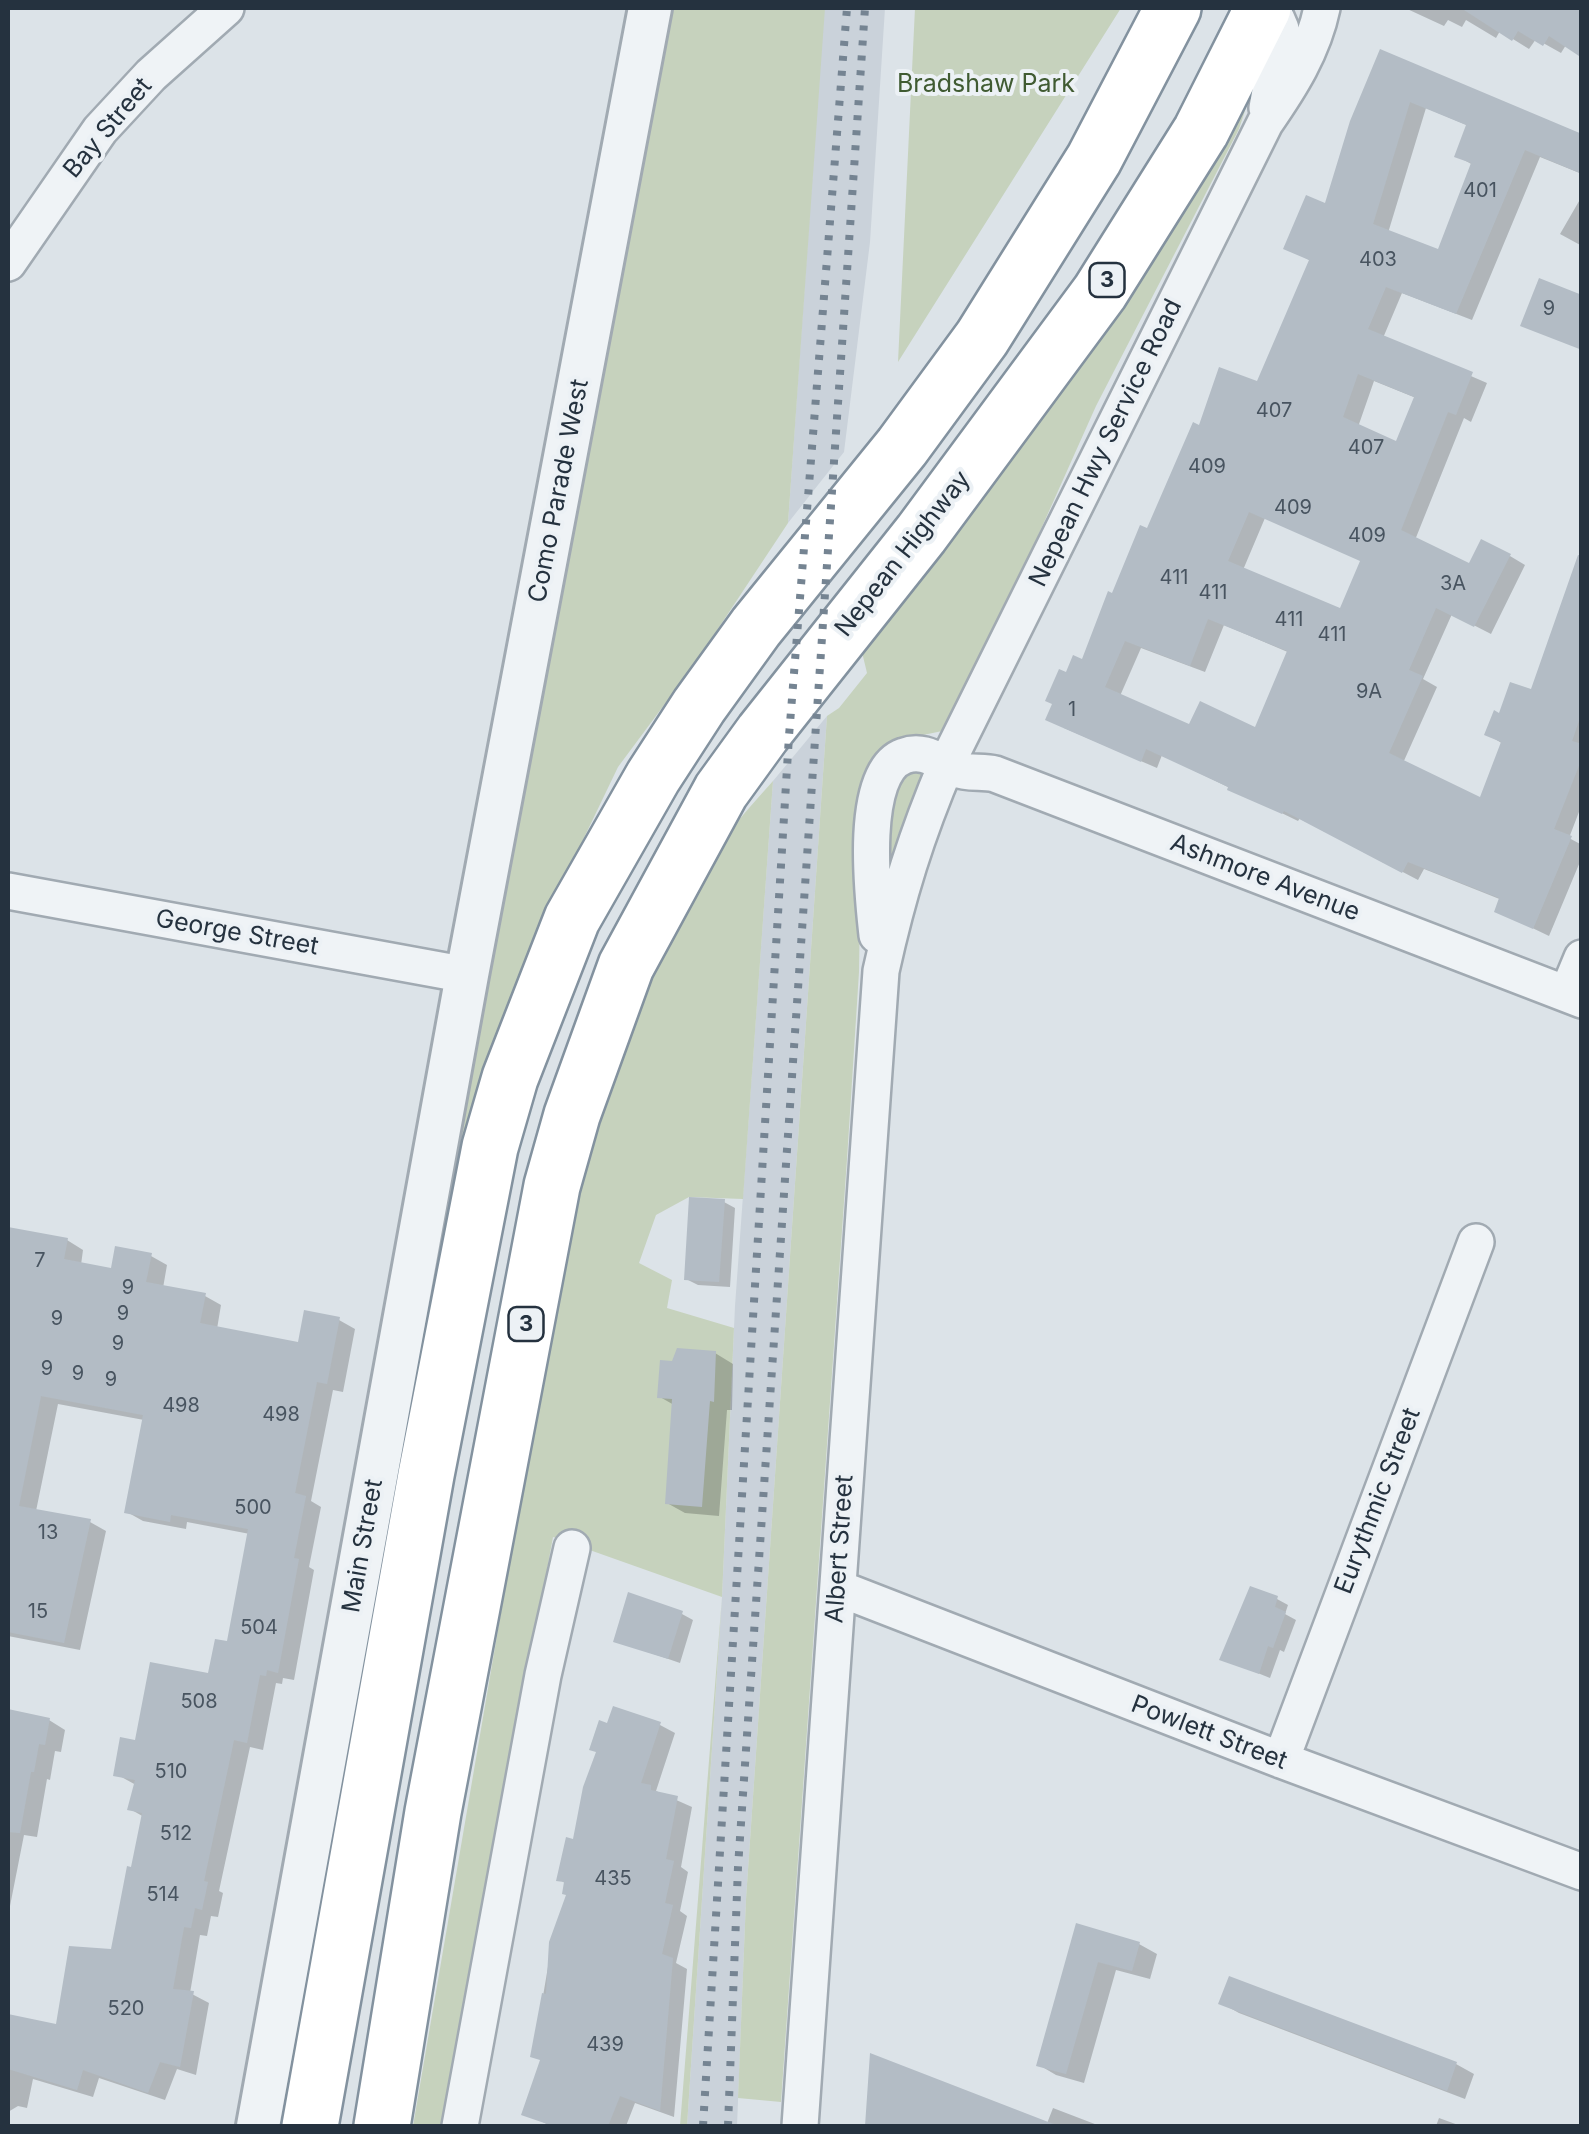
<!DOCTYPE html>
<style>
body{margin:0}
#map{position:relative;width:1589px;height:2134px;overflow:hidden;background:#dce3e8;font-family:Inter,sans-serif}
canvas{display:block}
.frame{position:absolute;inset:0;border:10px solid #25323f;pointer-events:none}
</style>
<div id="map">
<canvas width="1589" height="2134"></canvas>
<div class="frame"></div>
</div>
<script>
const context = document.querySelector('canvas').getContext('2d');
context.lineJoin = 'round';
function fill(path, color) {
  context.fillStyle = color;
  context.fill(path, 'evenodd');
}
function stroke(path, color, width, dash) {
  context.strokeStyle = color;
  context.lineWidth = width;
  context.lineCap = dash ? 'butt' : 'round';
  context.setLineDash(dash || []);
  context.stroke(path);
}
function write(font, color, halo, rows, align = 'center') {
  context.font = font + ' Inter,sans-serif';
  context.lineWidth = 8;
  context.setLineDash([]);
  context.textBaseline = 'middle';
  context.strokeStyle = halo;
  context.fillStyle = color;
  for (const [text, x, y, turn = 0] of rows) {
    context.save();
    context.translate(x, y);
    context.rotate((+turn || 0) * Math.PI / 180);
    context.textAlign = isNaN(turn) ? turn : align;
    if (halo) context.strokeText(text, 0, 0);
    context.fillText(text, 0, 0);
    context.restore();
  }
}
const built = new Path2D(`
 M824 8H885L870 242 844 452 788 523Z
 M827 716 746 1899 737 2126H687L722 1597 735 1306 773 781Z`);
const green = new Path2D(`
 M670 8H825L788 523 696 662 618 767 533 944 496 1035 480 1083 471 1143 459 1140 536 690Z
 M915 8H1121L898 362Z
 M1257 74 1239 129 1096 406 965 699 947 730 904 739 860 907 859 972 847 1159 781 2102 738 2098 746 1899 827 716 839 708 867 673 861 648Z
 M925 766V780L898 835 889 873 883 826 900 776Z
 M773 781 743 1199 689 1197 656 1215 639 1263 672 1280 667 1308 734 1328 722 1597 687 2126H680L722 1597 553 1537 445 2126H413L560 1268C596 1124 640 955 728 834 742 815 758 798 773 781Z`);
const shadow = new Path2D(`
 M1405 8H1582V55L1566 45 1561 53 1536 39 1529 49 1500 31 1496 38 1466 20 1462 27 1448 20 1444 26Z
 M1382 52 1582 137V174L1540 157 1472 320 1402 293 1383 338 1487 383 1471 422 1464 418 1415 540 1470 567 1510 556 1525 565 1491 634 1452 614 1423 679 1437 687 1403 763 1482 801 1503 744 1487 734 1501 716 1533 692 1582 605V804L1569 838 1582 845V857L1549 936 1497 911 1502 900 1424 869 1418 880 1300 818 1298 821 1162 755 1157 768 1064 728 1067 675 1084 662 1113 596 1201 428 1258 384 1311 261 1286 248 1326 206ZM1426 108 1469 126 1457 156 1473 165 1439 252 1388 233ZM1374 381 1416 398 1398 444 1358 427ZM1265 518 1363 561 1342 611 1243 570ZM1224 625 1290 653 1256 730 1191 727 1120 696 1141 648 1205 672Z
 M1582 196V246L1560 234Z
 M724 1202 735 1208 730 1287 698 1285 686 1279Z
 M8 1230 67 1240 83 1250 81 1265 113 1271 151 1256 167 1265 163 1288 205 1296 221 1305 217 1329 300 1345 339 1320 355 1329 343 1392 333 1390 311 1501 321 1507 309 1567 314 1570 294 1680 283 1678 282 1684 276 1683 263 1750 250 1747 219 1891 223 1893 218 1917 211 1916 207 1936 200 1935 190 1993 209 2003 196 2075 177 2069 165 2100 99 2078 93 2097 33 2079 27 2108 18 2106 8 2112V2017L58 2026 113 1952 144 1817 130 1809 136 1785 116 1774 137 1743 210 1676 229 1644 250 1534 187 1522 186 1529 143 1521 127 1512 144 1420 58 1404 36 1511 90 1522 106 1531 80 1650 8 1636Z
 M715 1353 733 1364 732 1410H727L719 1516 685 1513 667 1503 674 1405 660 1397Z
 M1277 1599 1288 1605 1285 1614 1296 1620 1284 1652 1280 1650 1270 1678 1223 1659Z
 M682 1614 693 1620 680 1663 616 1641Z
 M614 1709 660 1725 675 1733 656 1791 692 1807 681 1867 688 1872 680 1911 687 1916 676 1963 687 1969 674 2117 635 2103 626 2126H551L524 2113 543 2061 533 2055 552 1943 569 1895 566 1884 559 1879 575 1842Z
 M8 1712 49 1720 65 1730 61 1752 55 1751 50 1780 47 1779 37 1837 24 1835 10 1906H8Z
 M1078 1926 1139 1944 1157 1954 1150 1979 1116 1970 1084 2083 1056 2075 1039 2065Z
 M1221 2003 1456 2064 1474 2074 1465 2099 1239 2013Z
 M872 2056 1032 2122 1031 2126H867Z
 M1053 2108 1100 2126H1046Z
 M1439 2118 1461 2126H1436Z`);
const building = new Path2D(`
 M1461 8H1582V58L1549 36 1543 46 1518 31 1512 41Z
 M1380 49 1582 134V174L1525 150 1456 314 1386 287 1368 329 1473 372 1456 415 1448 412 1401 530 1469 563 1481 539 1511 554 1474 627 1436 608 1409 670 1423 676 1389 753 1480 797 1501 742 1484 735 1494 710 1499 713 1510 682 1531 689 1578 555 1582 556V712L1572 741 1582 744V758L1554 829 1572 836 1533 929 1494 912 1499 898 1408 862 1402 873 1284 811 1282 814 1227 790 1228 787 1146 749 1141 762 1045 720 1052 704 1045 701 1059 669 1066 672 1073 655 1082 659 1108 591 1112 593 1140 525 1147 528 1193 422 1199 425 1219 367 1257 381 1309 260 1283 249 1306 195 1325 203 1350 121ZM1410 102 1466 125 1454 157 1471 163 1438 249 1373 224ZM1358 374 1414 397 1396 441 1343 417ZM1249 512 1360 561 1340 608 1228 561ZM1208 619 1287 651 1255 727 1200 701 1189 724 1105 687 1125 641 1190 666Z
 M1539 278 1582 295V350L1520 326Z
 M689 1197 725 1199 719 1282 684 1280Z
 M8 1227 68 1238 64 1259 111 1268 115 1246 152 1253 146 1282 206 1293 200 1323 298 1342 304 1310 340 1317 327 1384 317 1382 295 1493 306 1496 294 1558 299 1559 278 1673 267 1670 266 1676 260 1675 247 1743 234 1740 204 1881 208 1882 202 1910 195 1908 191 1928 184 1927 173 1989 194 1991 180 2067 160 2062 148 2093 83 2070 77 2090 8 2069V2014L56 2024 69 1946 111 1949 127 1866 131 1867 142 1813 127 1810 135 1780 113 1776 120 1737 135 1740 150 1662 208 1673 215 1639 227 1641 248 1529 171 1515 170 1522 124 1513 143 1415 41 1396 19 1506 91 1519 64 1643 8 1632Z
 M677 1348 716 1351 714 1402 710 1401 702 1507 665 1504 672 1399 657 1398 660 1360 672 1361Z
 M1250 1586 1278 1596 1275 1607 1286 1612 1273 1648 1268 1646 1259 1674 1219 1660Z
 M628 1592 683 1611 668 1659 613 1642Z
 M613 1706 661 1722 641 1783 651 1785V1790L678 1796 666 1859 674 1861 665 1903 673 1905 662 1954 673 1958 660 2111 620 2096 608 2126H553L521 2115 540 2060 530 2057 542 1993 546 1994 549 1942 566 1895 562 1894 564 1882 556 1881 566 1837 573 1839 583 1787 596 1752 589 1750 599 1720 607 1723Z
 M8 1709 50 1718 45 1745 39 1744 34 1772H31L20 1833 8 1832Z
 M1076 1923 1140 1942 1132 1971 1098 1962 1066 2074 1036 2066Z
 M1229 1976 1457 2062 1447 2091 1218 2004Z
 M870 2053 1056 2125V2126H865Z`);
const minor = new Path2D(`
 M1267 108 1281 29 1272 8
 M8 263 100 130 151 75 226 8
 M8 891 467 975
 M877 935C873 898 858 772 904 756 925 748 939 763 956 769 968 774 982 771 995 774L1582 1000
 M1567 994 1582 958
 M838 1588 1281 1760 1582 1872
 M1281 1760 1476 1242
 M460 2126 543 1675 572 1548
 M800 2126 881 971C898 894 916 836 947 763L1265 123C1290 87 1313 51 1322 8`);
const tertiary = new Path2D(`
 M258 2126 467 975 650 8`);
const trunk = new Path2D(`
 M310 2126 426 1475 490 1147 510 1078 572 919 653 777 699 706 756 627 902 447 982 338 1094 159 1173 8
 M382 2126 433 1812 552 1186 572 1115 626 966 721 791 763 733 921 534 1100 292 1201 131 1263 8`);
const rail = new Path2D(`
 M703 2126 789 736 847 8
 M728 2126 738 1867 865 8`);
const numberNames = [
 ["401",1480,191],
 ["403",1378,260],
 ["9",1549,309],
 ["407",1274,411],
 ["407",1366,448],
 ["409",1207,467],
 ["409",1293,508],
 ["409",1367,536],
 ["411",1174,578],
 ["3A",1453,584],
 ["411",1213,593],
 ["411",1289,620],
 ["411",1332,635],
 ["9A",1369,692],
 ["1",1072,710],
 ["7",40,1261],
 ["9",128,1288],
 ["9",123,1314],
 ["9",57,1319],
 ["9",118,1344],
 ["9",47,1369],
 ["9",78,1374],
 ["9",111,1380],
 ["498",181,1406],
 ["498",281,1415],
 ["500",253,1508],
 ["13",48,1533],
 ["15",38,1612],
 ["504",259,1628],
 ["508",199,1702],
 ["510",171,1772],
 ["512",176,1834],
 ["435",613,1879],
 ["514",163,1895],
 ["520",126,2009],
 ["439",605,2045]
];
const shields = [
 [1107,280,35],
 [526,1324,35]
];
const shieldNames = [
 ["3",1107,280],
 ["3",526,1324]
];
const parkNames = [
 ["Bradshaw Park",986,84]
];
const streetNames = [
 ["Bay Street",108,128,-50],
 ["Nepean Hwy Service Road",1106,443,-64],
 ["Como Parade West",559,491,-79],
 ["Nepean Highway",903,554,-52],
 ["Ashmore Avenue",1265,878,21],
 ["George Street",237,933,10],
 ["Eurythmic Street",1378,1501,-69],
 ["Main Street",363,1546,-80],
 ["Albert Street",840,1549,-86],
 ["Powlett Street",1209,1733,21]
];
fill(built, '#cad2da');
fill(green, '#c6d2bd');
fill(shadow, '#0003');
fill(building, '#b3bcc5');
stroke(minor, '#a1aab2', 40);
stroke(tertiary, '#a1aab2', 48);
stroke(trunk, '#83929f', 60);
stroke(minor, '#eff3f6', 35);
stroke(tertiary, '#eff3f6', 42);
stroke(trunk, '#fff', 55);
stroke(rail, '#758492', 8, [5, 10]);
write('20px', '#485460', null, numberNames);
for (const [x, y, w] of shields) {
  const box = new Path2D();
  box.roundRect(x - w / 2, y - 17, w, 34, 8);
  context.fillStyle = '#ecf1f5';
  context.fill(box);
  stroke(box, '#25323f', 2.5);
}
write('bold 22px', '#25323f', null, shieldNames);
write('25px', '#405b32', '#ecf1f5', parkNames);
write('25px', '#25323f', '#ecf1f5', streetNames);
</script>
